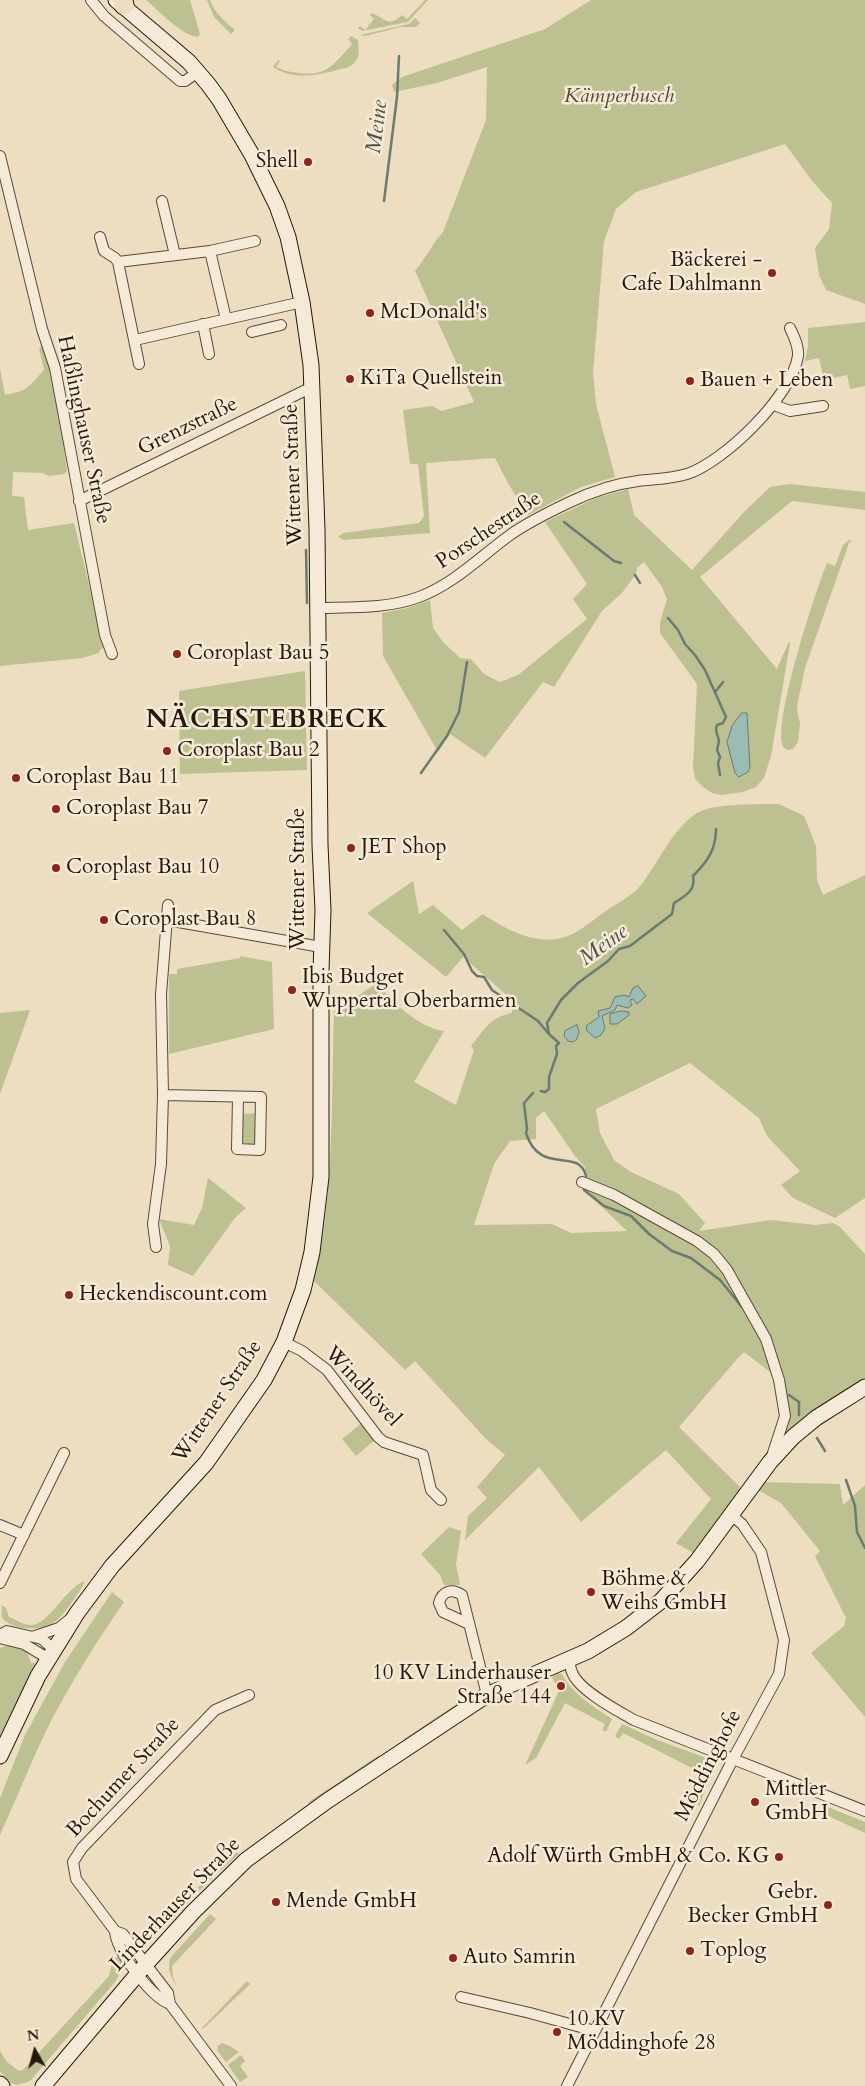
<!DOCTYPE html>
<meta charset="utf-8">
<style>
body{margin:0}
#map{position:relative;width:865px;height:2086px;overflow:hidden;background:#eedec1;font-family:Cardo,serif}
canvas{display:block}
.north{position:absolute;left:10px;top:2026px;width:50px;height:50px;-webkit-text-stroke:4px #f4ead7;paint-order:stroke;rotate:353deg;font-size:14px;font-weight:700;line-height:20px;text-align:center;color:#271909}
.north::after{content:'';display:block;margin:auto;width:18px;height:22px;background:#271909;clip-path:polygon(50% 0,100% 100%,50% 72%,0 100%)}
</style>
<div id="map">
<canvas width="865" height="2086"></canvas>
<div class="north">N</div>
</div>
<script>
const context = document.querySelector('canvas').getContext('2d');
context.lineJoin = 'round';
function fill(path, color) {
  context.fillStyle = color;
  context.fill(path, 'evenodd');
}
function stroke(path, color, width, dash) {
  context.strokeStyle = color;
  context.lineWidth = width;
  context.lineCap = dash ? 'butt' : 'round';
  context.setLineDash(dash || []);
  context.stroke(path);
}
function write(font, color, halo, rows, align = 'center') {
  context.font = font + ' Cardo,serif';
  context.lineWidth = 5;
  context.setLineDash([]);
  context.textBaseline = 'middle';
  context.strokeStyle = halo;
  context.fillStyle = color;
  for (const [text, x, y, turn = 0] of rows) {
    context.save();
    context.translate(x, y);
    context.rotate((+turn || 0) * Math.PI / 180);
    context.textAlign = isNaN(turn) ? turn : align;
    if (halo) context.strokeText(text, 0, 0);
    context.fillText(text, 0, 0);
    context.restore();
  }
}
const green = new Path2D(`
 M146 0H190L200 34 198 37C182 36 159 11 146 0Z
 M207 0H210C215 13 224 21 235 30L231 34 214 17Z
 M425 0H428L408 22 362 31 358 28 360 26 365 30 374 19 370 15 371 13C385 17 387 29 402 15L407 19Z
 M591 0H865V304L826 290 819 275 815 248 829 229 832 203 813 182 785 144 636 192 616 209 604 241 593 373 596 404 615 477 581 487 528 515 509 485 495 458 426 463 430 533 344 540 338 537 343 533 419 523 424 516 418 464H410L403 410 432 406 442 411 474 402 415 271C426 258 432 244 443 232L486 120 487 67 437 83 394 92 392 85 402 77 545 29Z
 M415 18 420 23 416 27H401L365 36 360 35 409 24Z
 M351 36 358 40C358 48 361 55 355 62 350 68 344 68 337 70 316 76 293 80 273 67L278 60 280 61 276 67C284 71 291 72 299 73 327 77 335 63 352 44L348 39Z
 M865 322V386L850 389 847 375 824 380 819 358 805 361 808 346V328Z
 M42 346 46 348 54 376 67 471 64 474 49 476 43 473 13 472 12 496 24 497 28 530 74 523 104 646 98 653 83 658 0 666V368L5 395C30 390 28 387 44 370L39 348Z
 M789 484 865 492V510L792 501 700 577 777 669 789 641 790 644 771 756 764 778 756 787 743 792 722 795 712 793 703 787 695 779 693 767 697 684 660 633V622L667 599 662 587 644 562 637 568 636 574 622 593 602 611 554 687 543 682 485 758 450 734 438 752 383 656 382 613 407 608 430 600 433 628 443 642 460 658 471 659 484 674 500 682 518 675 587 619 573 599 587 584 545 522 596 498 628 489 634 515 692 570 743 513 770 487Z
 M849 540 852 541 849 543 805 668 797 706 798 715 800 723 798 742 793 749 788 750 784 748C770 729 816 589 827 563L835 566 843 545Z
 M305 671 307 770 180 774 179 691Z
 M761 804H779L804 816 816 846 817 880 823 895 865 875V1198L835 1218 793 1198 781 1185 800 1171 767 1136 759 1118 690 1063 596 1109 600 1133 614 1160 631 1172 679 1194 705 1223 699 1231 771 1220 815 1225 833 1223 839 1226 865 1254V1378L838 1396 777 1448 785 1430 774 1375 744 1352 737 1359 679 1427 741 1488 693 1553 676 1543 711 1499 666 1450 581 1522 539 1467 465 1540 468 1516 487 1498 477 1487 505 1455 485 1438 415 1361 405 1370 314 1281C335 1192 331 1102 334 1012L377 983C392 1002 419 1028 444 1031L414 1082 456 1105 474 1050 471 1046C484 1030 490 1017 512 1013L511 999 463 957 446 977 367 913 413 881 419 914 433 905 462 930 483 914C506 930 537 946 565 937 580 932 594 919 607 910 618 903 633 895 641 885 658 863 671 832 694 815 707 804 744 805 761 804ZM544 1111 575 1156 585 1167V1191L627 1231 571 1233 552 1224 474 1225 494 1164 510 1141 536 1139V1118Z
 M240 956 272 962 274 1029 169 1054V974H177V969L240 958Z
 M30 1010 0 1094V1013Z
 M259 1113 256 1146H242L240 1114Z
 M208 1178 246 1208 235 1218 193 1276 168 1265 170 1246 159 1219 194 1225 202 1208Z
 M363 1422 376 1439 356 1456 342 1439Z
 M759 1482 840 1484 843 1505 865 1485V1717L811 1653 844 1626 846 1618 815 1556 820 1551 781 1503 754 1488Z
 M449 1527 461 1531 456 1565 460 1583 459 1585H444L440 1575 421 1554Z
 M85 1581C80 1592 63 1617 52 1624 42 1631 8 1630 2 1617 1 1613 2 1609 2 1605L6 1608 9 1617C16 1620 24 1625 31 1625 48 1626 67 1586 85 1581Z
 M112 1592 124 1602C97 1641 72 1681 50 1723 32 1759 17 1798 0 1835V1798L25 1735 65 1662Z
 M6 1646 15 1647 27 1651 31 1663H35V1670L0 1743V1648Z
 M557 1673 562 1674C573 1695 593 1706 612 1719L606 1732 602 1730 605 1724 565 1703 536 1758 525 1765 559 1691 552 1677Z
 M470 1695 464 1702 408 1741 404 1739Z
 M622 1724 657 1740 704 1757 712 1772 699 1806 688 1801 702 1773 623 1733 619 1739 615 1736Z
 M379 1755 381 1759 313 1802 307 1803Z
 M825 1806 865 1822V1833L822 1813Z
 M237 1852 239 1854 212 1878 152 1940 145 1943 135 1936 147 1934Z
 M210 1914 216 1919 172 1966 173 1977 177 1987C171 1977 166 1968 171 1957Z
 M120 1956 123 1968 115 1982 30 2081 17 2085 11 2083 0 2071V2051L7 2062 19 2071 23 2070 109 1976 113 1959Z
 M247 1981 250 1984 203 2029 202 2028Z
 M222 2043 230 2046 239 2052 226 2062 217 2050 218 2048 217 2046Z
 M241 2055 245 2061 240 2066 248 2077 240 2082 228 2065Z`);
const water = new Path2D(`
 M742 713H747L750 768 748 772 739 777 735 773 727 742 732 726Z
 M638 986 646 996 637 1004 633 999 630 1000 632 1005 628 1008 617 1005 615 1010 602 1016 605 1028 601 1035 595 1038 587 1031 586 1026 599 1017 598 1011 610 1008 615 997 624 995 629 997 633 988Z
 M622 1011 629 1012V1015L617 1024H610V1014Z
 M577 1025 579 1032 577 1039 573 1042 568 1041 564 1036 565 1031Z`);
const stream = new Path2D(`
 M384 201 397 97 399 56
 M564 522 614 561 621 563
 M306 550 307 603
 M635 575 640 583
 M668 618 678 630 685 644 695 655 705 670 726 717 723 723 717 725 716 730 719 741 717 750 720 757 718 763 720 775
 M716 691 723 682
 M421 773 447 736 459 712 467 662
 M444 930 464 954 472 971 477 976 484 977 492 990 538 1021 548 1033
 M541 1091 545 1092 549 1089V1077L557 1054 556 1046 559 1043 549 1034 547 1023 561 1000 578 983 608 961 619 949 630 946 672 914 674 903C685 896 696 891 693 876 707 862 716 850 716 829
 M533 1093 524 1103 527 1129 526 1133C540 1177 579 1146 586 1176
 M585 1187 584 1190 604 1206 631 1216 649 1234 672 1251 691 1258 720 1280 742 1307
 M789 1395 799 1402V1415
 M817 1438 825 1451
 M846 1480 855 1506 857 1532 865 1548`);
const minor = new Path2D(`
 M91 0 104 16 180 81H185L198 72
 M0 156 42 329 55 368 105 635 112 654
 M162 201 175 255
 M100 237 104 251 115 258 118 262 139 364
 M210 251 226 319
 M118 262 210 251 255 241
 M203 324 209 354
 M252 332 281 325
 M135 340 302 302
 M774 405 790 411 823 406
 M79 501 312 387
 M318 608C352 607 387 609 419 597 454 584 481 556 510 535 528 522 549 512 570 502 591 492 614 484 638 481 654 479 671 479 687 474 724 462 792 396 798 356 799 346 794 337 790 328
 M167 920 321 947
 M163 1095 261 1097 260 1150 237 1149 238 1097
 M582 1182 614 1195 697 1241 714 1254 727 1270 766 1339 779 1380 785 1416 772 1456
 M156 1247 153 1224 161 1164 163 1095 161 994 168 905
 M284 1342 302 1351 327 1370 378 1437 384 1442 423 1455 431 1490 441 1500
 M0 1525 24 1535
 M0 1583 64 1453
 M469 1624 443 1612 439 1603C442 1591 452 1588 462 1595L487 1695
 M0 1635 7 1631 42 1639 52 1648V1654
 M35 1636 59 1628 69 1620
 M0 1638 24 1644 49 1659
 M569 1660C570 1664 570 1668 572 1672 578 1690 618 1711 634 1720L865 1811
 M115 1931C116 1951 151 1997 170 2004
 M461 1997 530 2013 595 2031
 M231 2086 170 2004 168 1993 151 1971 123 1934 115 1931 76 1879 73 1862 82 1848 215 1710 249 1695
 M567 2086 733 1759 779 1674 784 1640 761 1552 742 1524 731 1515`);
const secondary = new Path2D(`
 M0 1756 38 1676 77 1613 112 1566 206 1463 264 1380 284 1342 303 1290 312 1252 321 1177V971L323 910 320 845 317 529 311 365 302 302 288 237 277 206 252 155 219 99 208 84 189 62 116 0
 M0 2084 2 2086
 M43 2086 146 1964 193 1912 246 1860 327 1801 487 1695 588 1651 626 1628 661 1601 697 1561 770 1462 793 1437 816 1418 865 1387`);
const motorway = new Path2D(`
 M123 0 124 5`);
const markers = [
 [308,162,5,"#8f2418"],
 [772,273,5,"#8f2418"],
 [370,313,5,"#8f2418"],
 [350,379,5,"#8f2418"],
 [690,381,5,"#8f2418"],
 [177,654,5,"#8f2418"],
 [167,751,5,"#8f2418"],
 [16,778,5,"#8f2418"],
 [56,809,5,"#8f2418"],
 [351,848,5,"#8f2418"],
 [56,868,5,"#8f2418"],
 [104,920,5,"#8f2418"],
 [292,990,5,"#8f2418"],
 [69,1295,5,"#8f2418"],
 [591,1592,5,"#8f2418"],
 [561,1686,5,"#8f2418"],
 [755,1802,5,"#8f2418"],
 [779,1857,5,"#8f2418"],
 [276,1902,5,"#8f2418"],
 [828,1905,5,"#8f2418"],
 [690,1951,5,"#8f2418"],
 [453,1958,5,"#8f2418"],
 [557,2032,5,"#8f2418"]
];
const parkNames = [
 ["Kämperbusch",619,97]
];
const poiNames = [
 ["Shell",298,162,"right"],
 ["Bäckerei -",762,261,"right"],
 ["Cafe Dahlmann",762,285,"right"],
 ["McDonald's",380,313],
 ["KiTa Quellstein",360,379],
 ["Bauen + Leben",700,381],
 ["Coroplast Bau 5",187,654],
 ["Coroplast Bau 2",177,751],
 ["Coroplast Bau 11",26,778],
 ["Coroplast Bau 7",66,809],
 ["JET Shop",361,848],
 ["Coroplast Bau 10",66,868],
 ["Coroplast Bau 8",114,920],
 ["Ibis Budget",302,978],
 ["Wuppertal Oberbarmen",302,1002],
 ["Heckendiscount.com",79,1295],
 ["Böhme &",601,1580],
 ["Weihs GmbH",601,1604],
 ["10 KV Linderhauser",551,1674,"right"],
 ["Straße 144",551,1698,"right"],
 ["Mittler",765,1790],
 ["GmbH",765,1814],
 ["Adolf Würth GmbH & Co. KG",769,1857,"right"],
 ["Gebr.",818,1893,"right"],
 ["Becker GmbH",818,1917,"right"],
 ["Mende GmbH",286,1902],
 ["Toplog",700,1951],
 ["Auto Samrin",463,1958],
 ["10 KV",567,2020],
 ["Möddinghofe 28",567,2044]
];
const streetNames = [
 ["Grenzstraße",188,427,-26],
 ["Haßlinghauser Straße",83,430,78],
 ["Wittener Straße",294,475,-92],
 ["Porschestraße",489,531,-34],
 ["Wittener Straße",299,879,-90],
 ["Windhövel",362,1387,47],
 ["Wittener Straße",218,1402,-56],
 ["Möddinghofe",709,1766,-63],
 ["Bochumer Straße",124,1778,-47],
 ["Linderhauser Straße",176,1905,-46]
];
const waterNames = [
 ["Meine",378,127,-83],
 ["Meine",604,946,-36]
];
const districtNames = [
 ["NÄCHSTEBRECK",267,721]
];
fill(green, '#bdc090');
fill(water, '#99bcb4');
stroke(water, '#6b7b70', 1);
stroke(stream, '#6b7b70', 2.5);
stroke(minor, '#594a37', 12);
stroke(secondary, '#271909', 17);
stroke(motorway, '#271909', 21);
stroke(minor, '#f4ead7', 10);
stroke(secondary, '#f4ead7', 15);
stroke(motorway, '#eedec1', 19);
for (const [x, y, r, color] of markers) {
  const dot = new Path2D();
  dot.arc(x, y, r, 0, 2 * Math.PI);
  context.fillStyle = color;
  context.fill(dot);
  stroke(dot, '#f4ead7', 2);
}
write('italic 21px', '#544b32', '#f4ead7', parkNames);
write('21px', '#271909', '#f4ead7', poiNames, 'left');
write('21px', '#271909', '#f4ead7', streetNames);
write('italic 22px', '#4f5245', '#f4ead7', waterNames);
context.letterSpacing = '1px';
write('bold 26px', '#271909', '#f4ead7', districtNames);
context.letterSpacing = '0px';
</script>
